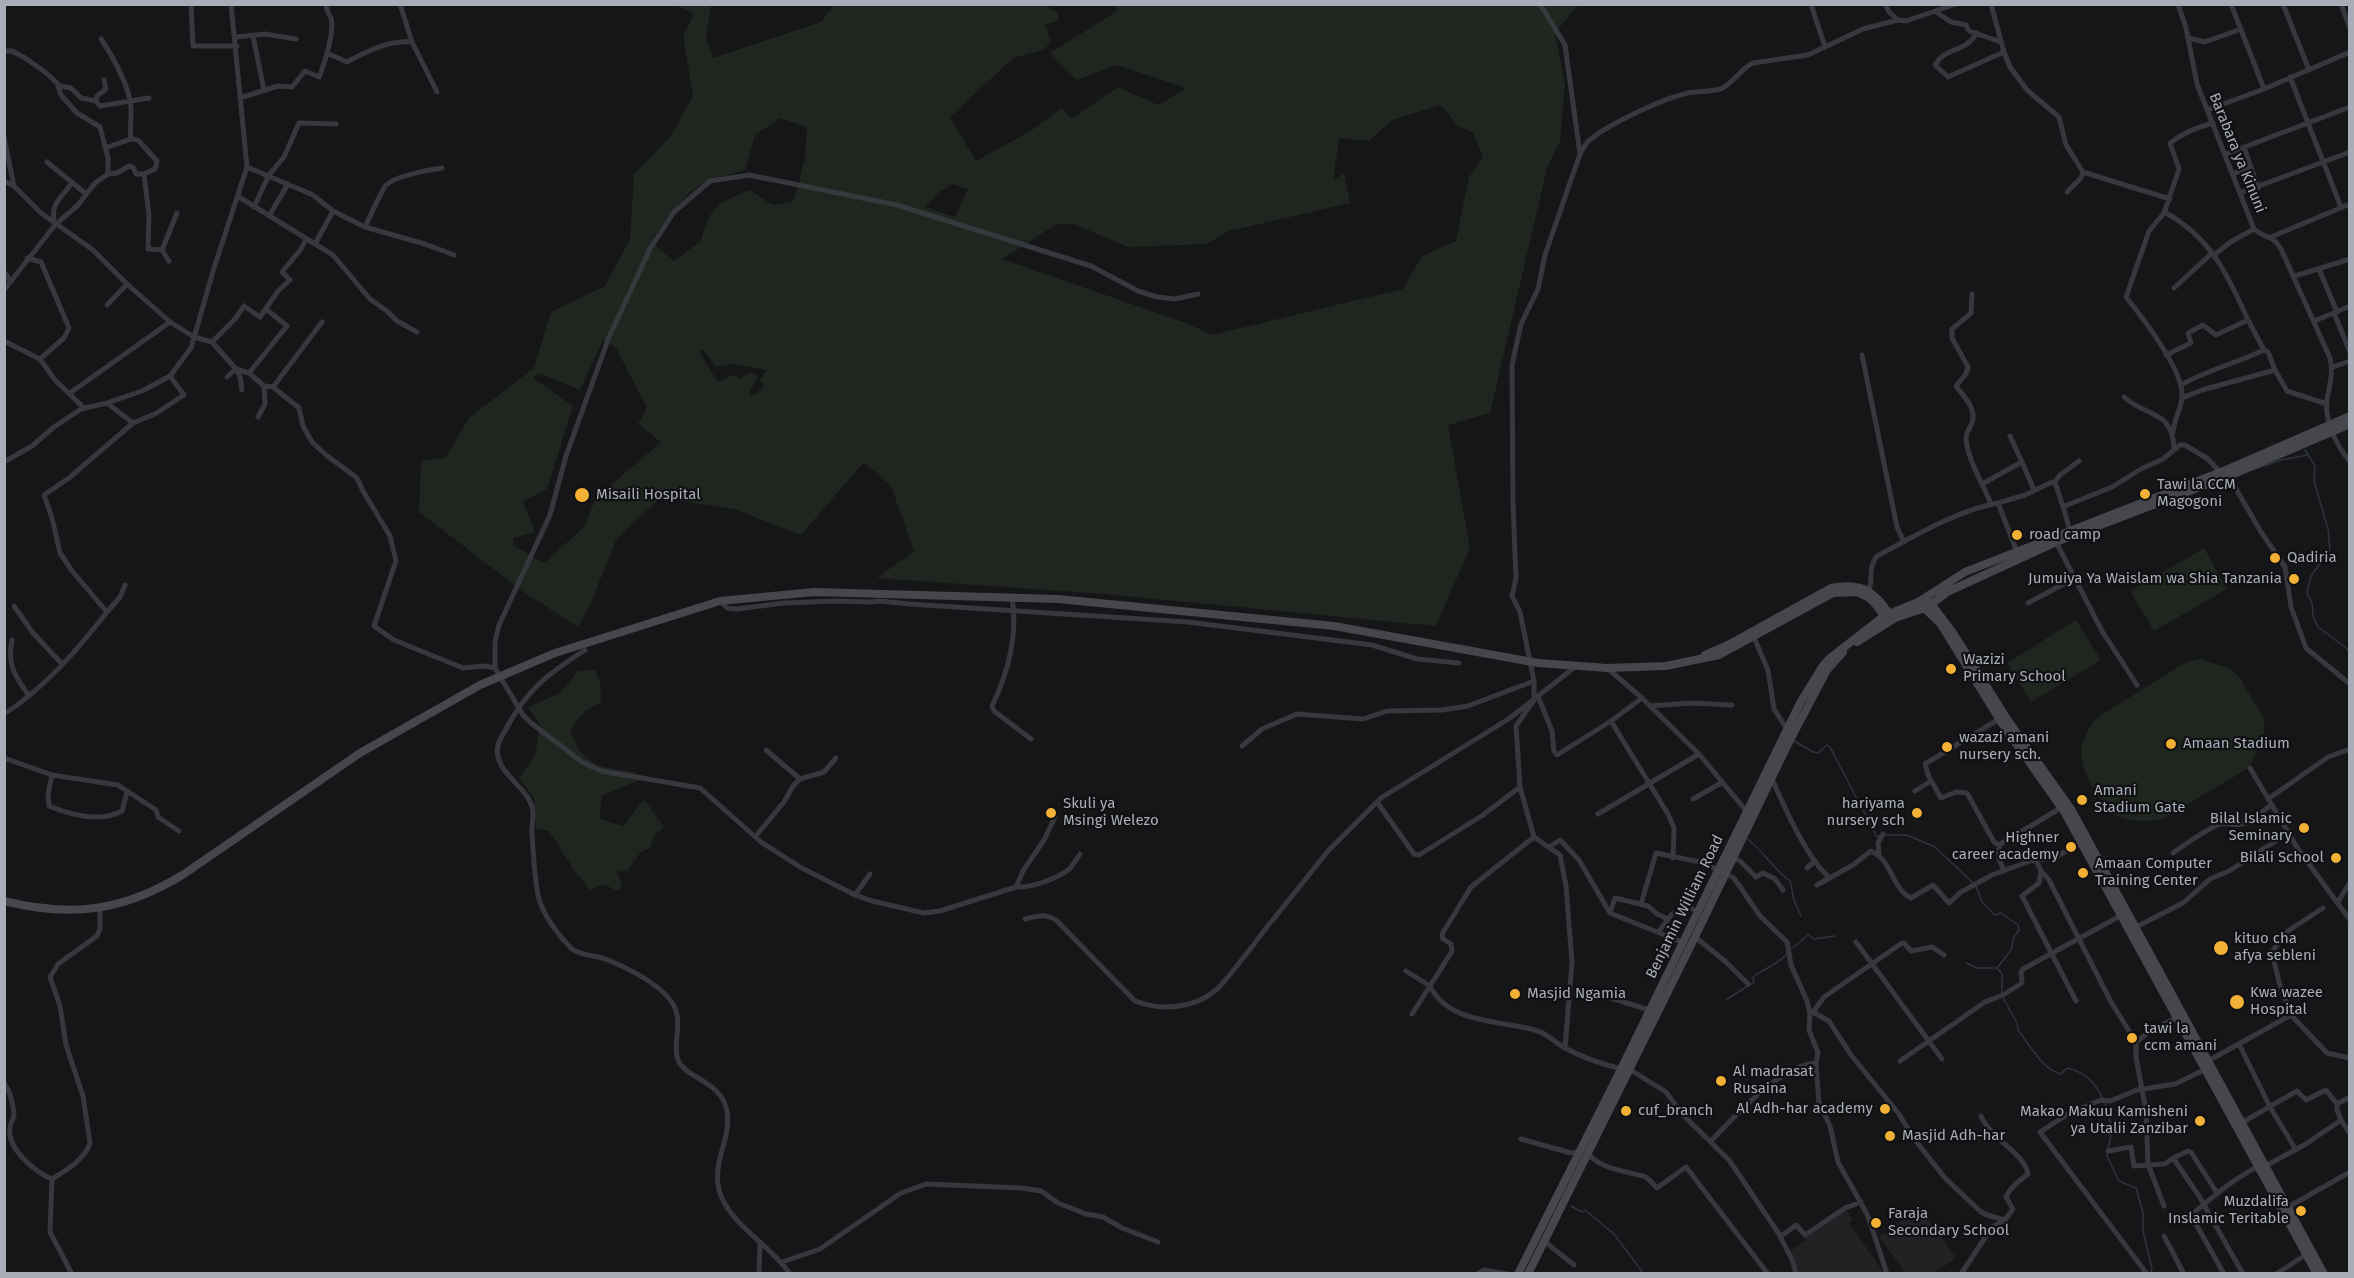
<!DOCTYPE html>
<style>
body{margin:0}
#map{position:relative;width:2354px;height:1278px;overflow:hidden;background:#161618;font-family:"Fira Sans",sans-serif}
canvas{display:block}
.frame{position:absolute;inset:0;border:6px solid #a8adb8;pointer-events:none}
</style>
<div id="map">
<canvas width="2354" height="1278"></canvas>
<div class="frame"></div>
</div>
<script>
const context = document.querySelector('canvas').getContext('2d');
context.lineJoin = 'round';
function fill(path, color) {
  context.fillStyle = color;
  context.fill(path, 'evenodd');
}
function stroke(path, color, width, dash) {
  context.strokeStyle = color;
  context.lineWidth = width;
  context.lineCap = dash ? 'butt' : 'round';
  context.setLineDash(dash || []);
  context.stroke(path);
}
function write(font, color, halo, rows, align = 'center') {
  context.font = font + ' "Fira Sans",sans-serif';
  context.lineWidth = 4.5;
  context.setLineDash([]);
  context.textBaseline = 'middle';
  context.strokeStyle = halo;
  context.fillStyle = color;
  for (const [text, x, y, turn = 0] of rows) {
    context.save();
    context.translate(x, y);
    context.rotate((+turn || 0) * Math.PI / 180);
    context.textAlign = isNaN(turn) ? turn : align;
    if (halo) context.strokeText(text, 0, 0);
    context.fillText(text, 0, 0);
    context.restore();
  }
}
const built = new Path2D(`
 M1920 1208 1956 1258 1934 1273H1906L1879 1237Z
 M1846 1209 1853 1220 1849 1223 1884 1273H1798L1793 1266 1797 1263 1789 1252 1806 1240 1805 1238Z`);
const green = new Path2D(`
 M675 5H711L706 37 713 58 821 22 834 5H1045L1058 13V21L1045 24 1051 42 1044 50 1013 58 950 117 976 161 1032 130 1062 108 1071 119 1118 87 1158 105 1186 88 1117 65 1077 80 1050 53 1117 11 1115 5H1578L1555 33 1565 85 1560 141 1547 168 1490 413 1448 425 1470 548 1436 626 1104 594 877 578 914 551 891 486 864 462 801 535 734 509 660 498 616 540 590 605 578 627 525 593 419 512 421 461 445 458 469 418 534 368 551 312 605 286 630 239 634 174 670 137 693 96 683 36 694 14ZM1441 105 1458 126 1473 133 1483 157 1469 177 1456 241 1422 256 1403 289 1212 335 1186 323 1002 259 1057 224H1073L1128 247 1206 244 1229 231 1350 203 1344 173 1333 181 1339 138 1369 141 1392 120ZM780 118 807 127 805 158 794 201 772 205 750 190C717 203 710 206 701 241L674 261 651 242C663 222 686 190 708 181 720 176 733 174 745 170L755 135ZM953 184 968 189 955 217 925 207 938 193ZM603 340 616 348 647 408 638 424 661 442 596 498 584 527 544 563 513 545V538L535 532 523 502 547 489 573 406 533 378 538 373 580 390ZM703 350 716 367 734 364 766 370 760 380 764 385 760 391 752 396 749 393 757 378 755 374 748 373 740 379 733 375 718 382 699 352Z
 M2204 548 2227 589 2154 631 2130 591Z
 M2076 620 2101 660 2031 702 2007 663Z
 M2200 659 2228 668 2238 675 2264 719V732L2254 758 2247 769 2163 819C2148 822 2127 822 2113 814 2105 810 2100 799 2096 792 2078 763 2074 745 2098 717L2186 662Z
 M595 670 600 682 601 702 585 711 570 730C584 767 599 767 634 772L640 780 602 795 599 819 624 826 644 799 664 827 653 837 651 847 640 853 628 870 617 872 622 885 618 891 603 884 590 890 574 870 549 831 536 829 534 798 519 778 535 756 540 725 528 707 560 693 578 671Z`);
const stream = new Path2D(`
 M2305 450 2315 466 2314 481 2328 529 2330 550 2311 576 2307 593 2312 603 2313 616 2318 627 2350 651
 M2252 470 2281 460 2308 455
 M1794 741 1813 752 1818 753 1827 745 1830 747 1877 837 1879 836
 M1884 835H1907L1935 847 1973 883
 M1747 839C1764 851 1773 869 1790 881L1794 900 1801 916
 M1976 886 1982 902 1995 915 2001 913 2018 925 2019 930 2014 937 2011 950 1997 968
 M1790 950 1808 935 1814 939 1835 936
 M1966 963 1977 968H1997L2002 974V993
 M2003 998 2017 1023 2018 1030C2029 1044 2043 1070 2061 1074L2067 1068C2085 1072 2095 1082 2103 1099
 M1726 1000 1754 982 1753 977C1765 968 1777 965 1787 954
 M2105 1103 2112 1128 2107 1156 2119 1181 2136 1188 2143 1213V1231L2152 1269 2150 1274
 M1571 1206 1582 1212 1585 1210 1614 1234 1644 1274`);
const minor = new Path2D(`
 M191 4 193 46H237
 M400 4 412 42
 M1540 4 1565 45 1580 154 1545 255 1538 289 1521 324 1512 365 1513 505 1516 578 1512 596 1520 612 1534 681V700L1516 726 1520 787 1534 837 1560 855 1566 886 1572 962 1565 1048
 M1811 4 1825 47
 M1885 4 1889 12 1898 20
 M1991 4 2004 52 2010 67 2027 90 2059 117 2066 145 2083 172 2170 199
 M2178 4 2186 28 2197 84 2254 229C2265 239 2271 233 2281 249L2330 358C2334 372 2329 386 2327 400 2324 421 2337 446 2350 462
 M2231 4 2264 89
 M2283 4 2309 70
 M2341 4 2350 28
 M1936 12 1951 22 1966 25 1969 31 2001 42
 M1977 33C1964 54 1946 46 1935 65L1948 77 2004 52
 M253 36 264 90
 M236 37 265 34 296 39
 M2189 38 2205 42 2241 29
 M101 39C113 57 125 79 130 100 133 112 129 126 131 139L138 140 157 161 155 169 144 174 149 215 148 249 162 250 169 261
 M4 51H12L25 58 45 72 57 83 61 95 77 113 100 127 108 158V174L95 183 78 205 55 225 4 290
 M327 53 347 62C367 51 389 40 412 42L437 92
 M2290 77 2341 207
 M57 83 60 86 71 88 81 98 96 101 97 96 106 89 104 80
 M240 98 278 86 292 87 305 71 319 77C324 65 335 31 331 18 329 13 326 11 326 4
 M96 101 100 106 149 98
 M2207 110 2264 89 2350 52
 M4 137 14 186 41 213 93 250 127 284 170 322 194 337 212 342 236 369 249 373 264 386 273 387 299 408 303 426 312 442 326 455 357 478 363 491 390 536 396 561 374 626 394 640 463 668 484 666 495 668
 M2244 147 2258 188
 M105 148 131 139
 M1580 154C1583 148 1586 142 1591 139 1609 124 1664 98 1688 93 1698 91 1710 92 1720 89 1733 84 1740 69 1753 63L1808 55 1863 29 1898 20 1906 21 1956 4
 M2226 154 2350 107
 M47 162 85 193
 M247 167 313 195 333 211 365 227 425 244 454 255
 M108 174 117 173 129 166 133 167 136 174H144
 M2233 174 2251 167
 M4 181 14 186
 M2067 192 2081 178 2083 172
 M2240 193 2350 152
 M239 197 333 255 370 299 387 311 397 321 417 332
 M254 207 269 175 284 157 299 123 336 124
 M2164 212C2210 236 2228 275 2248 320
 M269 216 288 184
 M55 224C49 202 62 199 72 182
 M365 227C371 215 377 200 384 188 390 176 430 170 442 168
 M2271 237 2350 204
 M315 244 333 211
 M162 250 177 213
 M2214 255 2232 241 2254 229
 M27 258 41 262 69 328 64 338 40 359
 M2319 269 2337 312
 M4 272 11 282
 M2295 276 2350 259
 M2174 288 2212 253
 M1972 294 1971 313 1952 329V338L1968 367 1966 374 1956 386C1964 397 1977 408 1972 423 1970 427 1967 432 1966 437 1966 457 1984 486 1991 504
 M107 305 127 284
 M2334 313 2350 352
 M2314 321 2350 306
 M4 341 40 359 55 380 84 408
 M212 342 235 319 244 306 260 317 278 291 290 280 282 272 301 249 306 239
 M1862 355 1897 527 1904 542
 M2166 355 2191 343 2188 333 2203 325 2216 335 2248 320 2264 350 2268 352 2275 370 2287 391 2327 404
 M2333 367 2350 361
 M249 373 287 326 266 309
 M227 377 236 369 240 377 242 390
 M2181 385C2207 370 2237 363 2264 350
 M273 387 322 322
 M70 393 170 322
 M2124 397C2147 418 2172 409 2174 448
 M2182 398 2202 390 2275 370
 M107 403 133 423 155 414 184 395 170 376
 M258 417 265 404 264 386
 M2173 432C2174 420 2181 409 2182 397 2184 371 2142 317 2126 297L2149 231 2164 213 2179 169 2170 143C2183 133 2197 127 2213 123
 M4 462 32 446 54 427 81 409 107 403 142 391 170 376 191 348 214 268 247 167 231 4
 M2022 462 2034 490
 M2228 475 2261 532 2285 567 2291 607 2306 648 2350 684
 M2054 483 2060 475 2079 461
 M1982 484 2022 462 2010 436
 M1998 503 2025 495 2052 482 2056 485 2062 504 2065 506 2112 487 2141 469 2163 459 2180 445H2185L2208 459 2220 472
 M2063 506 2070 531
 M2056 542 2102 631 2137 685
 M1868 594C1874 579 1867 569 1877 556 1913 537 1958 510 1998 503L2017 552
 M1012 597C1018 634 1008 673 992 706L994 711 1031 739
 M720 601 727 608 737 609 784 603 835 601 870 602 880 601 909 604 1188 622 1372 645 1417 659 1459 663
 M2028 603 2073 579
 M14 606 33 633 62 664
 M107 612 120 597 125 585
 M1752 633 1768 670 1774 709 1787 729
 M12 640C7 665 15 676 29 696
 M585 650C548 674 527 689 506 729 504 734 499 740 498 745 492 771 526 785 532 807 535 815 531 825 532 834 533 849 535 889 540 902 545 917 558 935 570 947 578 956 597 955 608 960 628 968 664 986 674 1006 683 1023 672 1045 678 1060 687 1080 721 1080 727 1111 732 1140 709 1165 721 1196 733 1226 772 1247 790 1274
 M1607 668 1642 698 1699 754 1747 812
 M1538 696 1552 731 1554 751 1557 755 1611 721 1642 698
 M1650 706 1691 703 1732 705
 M4 714C45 688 78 649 107 612L72 571 60 553 52 518 44 495 69 478 133 423
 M1611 721 1668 814 1674 828 1673 858
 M1242 746 1262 729 1297 714 1363 719 1387 711 1442 710 1468 706 1534 681
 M766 750 800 779
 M4 758 52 775 118 785 156 810 158 817 179 831
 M2250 768 2298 849 2350 920
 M52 775 48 794 49 806C71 815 100 823 122 811L127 792
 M1772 779C1784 806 1807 859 1829 877
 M1915 791 1931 781
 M1693 799 1721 783
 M2268 799 2328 757 2350 749
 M1377 802 1414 854 1419 855 1483 815 1520 787
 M1598 814 1699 754
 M1055 817 1044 840 1023 871 1016 887 940 911 924 913 872 901 855 895 800 867 761 842 700 788 601 771 582 762 531 723 523 715 495 668V641L499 625 550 515 566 456 609 337 651 247 674 212 710 181 749 175 897 205 1091 266 1138 291 1157 297 1175 299 1198 294
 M755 837 784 802 793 786 800 779 824 772 836 758
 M1534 837 1471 887 1442 934 1443 939 1451 944 1452 951 1430 986C1449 1025 1503 1020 1538 1031 1547 1034 1556 1043 1565 1048 1583 1058 1602 1064 1621 1069
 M1999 845 1994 842 1967 793 1956 792 1941 798 1928 775 1925 764 1999 719
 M1549 847 1560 840 1579 860 1610 913 1682 942
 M2173 853C2181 847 2213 825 2221 824 2230 823 2240 827 2249 822 2257 817 2263 810 2272 805
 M1879 854 1878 843 1883 834
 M1733 858 1740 861 1756 877 1763 873 1775 879 1783 890
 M2036 860 2041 871 2039 883 2022 896 2076 1001
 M1807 868 1815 861
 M2004 871 1999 859V845L2064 806
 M2041 871 2049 880 2111 1002 2136 1042
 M1725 874 1734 878 1760 916 1787 942 1791 965 1807 1001 1810 1014 1809 1030 1818 1053 1816 1063 1819 1103 1830 1126 1838 1162 1868 1216 1887 1274
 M1817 885 1853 865 1871 851C1892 860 1892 889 1911 898L1933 885 1949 903 1961 892 1992 875 2030 861 2054 858 2082 842
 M1016 887C1031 888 1056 879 1068 870 1073 866 1076 859 1080 854
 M855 895 870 874
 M2338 902 2350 882
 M1641 904 1656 853 1705 863 1719 871
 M2323 908 2285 933 2272 952 2279 982 2291 1015 2327 1053 2350 1058
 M1610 913 1615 898 1648 906 1657 914 1668 919
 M1025 919C1037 916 1045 913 1056 920L1135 1001C1166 1013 1206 1007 1226 979
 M1272 921 1328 851 1381 798 1510 718 1575 667
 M2136 927 2183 903 2210 879 2229 871 2288 833
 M1659 931 1672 914 1688 907 1697 911
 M1695 937 1725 961 1748 984
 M1257 940 1270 923
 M1856 942 1942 1059
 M1406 971 1430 986 1412 1014
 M1228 977 1255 943
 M1611 998 1649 1010
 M1809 1010 1829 1021 1851 1055 1899 1114 1915 1140 1945 1178 1980 1211 1987 1215 2005 1220
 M1814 1011 1824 997 1902 943H1904L1911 951 1932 947 1944 955
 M2239 1044 2270 1107 2296 1150
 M1900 1061 1985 1002 2003 995 2022 983 2021 972 2023 969 2122 915
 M2208 1061 2291 1015
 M1629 1069 1666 1092 1682 1114 1729 1160 1779 1234 1793 1262 1796 1274
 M4 1083C11 1092 13 1104 14 1114 14 1119 10 1123 10 1128 7 1149 35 1172 52 1179L50 1232 72 1274
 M2337 1104V1110L2341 1120
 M2243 1122 2297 1091 2306 1100 2326 1090 2337 1104 2350 1097
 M1521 1139 1571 1153 1580 1152
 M1711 1141C1736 1115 1779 1066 1816 1063
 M2108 1151 2131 1147 2134 1166 2165 1164 2173 1158 2199 1196 2243 1274
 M1587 1153C1603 1170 1621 1170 1643 1176 1648 1177 1653 1184 1657 1188L1686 1167 1768 1274
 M2173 1158 2188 1151 2191 1152 2217 1193
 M2267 1165 2306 1144 2341 1120 2350 1134
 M52 1179C67 1170 85 1159 90 1143L83 1096 66 1045 60 1006 50 977 58 964 97 936 100 929V908
 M2164 1206 2148 1164 2146 1111 2136 1057V1042L2153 1029 2178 1017
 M2288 1207 2350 1172
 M2164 1236 2184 1274
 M1780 1237 1796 1225 1805 1235 1845 1208 1861 1202
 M1544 1241 1574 1265
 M782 1262 820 1249 901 1193 926 1184 1022 1188 1041 1191 1058 1203 1086 1214 1103 1217 1122 1228 1158 1242
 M759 1274 760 1242
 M1477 1274 1484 1270 1507 1274
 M1961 1274 1992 1227 2005 1220 2013 1209 2006 1197C2011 1186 2019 1181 2028 1174 2025 1153 1991 1140 1981 1116
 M2147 1274 2040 1132 2068 1114 2101 1100 2110 1101 2137 1090 2175 1084 2206 1069
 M2224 1274 2191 1215C2213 1197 2233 1179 2259 1166
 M2276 1274 2307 1254`);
const secondary = new Path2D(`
 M1929 601 1953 633 2007 719 2071 809 2324 1274
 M1921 605 1940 623 1948 636 2001 722 2065 813 2317 1274
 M1857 642 1895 618 1928 607 1947 592 2056 542 2229 476 2350 424
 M1705 655 1728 645 1831 588C1861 582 1876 591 1891 617
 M4 901C72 918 124 911 184 874L360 753 480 685 555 653 720 601 814 592 1058 599 1334 626 1538 663 1607 668 1666 666 1719 655 1833 593 1857 592 1868 597 1877 606 1888 622
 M1518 1274 1621 1069 1800 703 1822 667 1829 659 1884 616 1918 602 1965 572 2226 470 2350 416
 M1528 1274 1695 937 1788 744 1827 670 1843 652`);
const markers = [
 [2145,494,6,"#f2b134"],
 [582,495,8,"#f2b134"],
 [2017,535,6,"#f2b134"],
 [2275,558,6,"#f2b134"],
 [2294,579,6,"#f2b134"],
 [1951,669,6,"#f2b134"],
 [2171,744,6,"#f2b134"],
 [1947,747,6,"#f2b134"],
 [2082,800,6,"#f2b134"],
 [1051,813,6,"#f2b134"],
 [1917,813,6,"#f2b134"],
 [2304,828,6,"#f2b134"],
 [2071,847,6,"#f2b134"],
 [2336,858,6,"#f2b134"],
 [2083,873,6,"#f2b134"],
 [2221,948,8,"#f2b134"],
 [1515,994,6,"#f2b134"],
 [2237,1002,8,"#f2b134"],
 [2132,1038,6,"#f2b134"],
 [1721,1081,6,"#f2b134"],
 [1885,1109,6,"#f2b134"],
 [1626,1111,6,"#f2b134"],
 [2200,1121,6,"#f2b134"],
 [1890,1136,6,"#f2b134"],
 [2301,1211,6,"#f2b134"],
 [1876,1223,6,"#f2b134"]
];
const streetNames = [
 ["Barabara ya Kinuni",2237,153,68],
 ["Benjamin William Road",1685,907,-64]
];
const poiNames = [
 ["Tawi la CCM",2157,485],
 ["Magogoni",2157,502],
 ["Misaili Hospital",596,495],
 ["road camp",2029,535],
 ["Qadiria",2287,558],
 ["Jumuiya Ya Waislam wa Shia Tanzania",2282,579,"right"],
 ["Wazizi",1963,660],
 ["Primary School",1963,677],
 ["wazazi amani",1959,738],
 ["nursery sch.",1959,755],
 ["Amaan Stadium",2183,744],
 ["Amani",2094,791],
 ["Stadium Gate",2094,808],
 ["Skuli ya",1063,804],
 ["Msingi Welezo",1063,821],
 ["hariyama",1905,804,"right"],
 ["nursery sch",1905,821,"right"],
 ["Bilal Islamic",2292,819,"right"],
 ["Seminary",2292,836,"right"],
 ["Highner",2059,838,"right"],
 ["career academy",2059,855,"right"],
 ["Bilali School",2324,858,"right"],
 ["Amaan Computer",2095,864],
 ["Training Center",2095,881],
 ["kituo cha",2234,939],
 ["afya sebleni",2234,956],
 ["Kwa wazee",2250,993],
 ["Hospital",2250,1010],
 ["Masjid Ngamia",1527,994],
 ["tawi la",2144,1029],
 ["ccm amani",2144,1046],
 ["Al madrasat",1733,1072],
 ["Rusaina",1733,1089],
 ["Al Adh-har academy",1873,1109,"right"],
 ["cuf_branch",1638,1111],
 ["Makao Makuu Kamisheni",2188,1112,"right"],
 ["ya Utalii Zanzibar",2188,1129,"right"],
 ["Masjid Adh-har",1902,1136],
 ["Muzdalifa",2289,1202,"right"],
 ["Inslamic Teritable",2289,1219,"right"],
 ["Faraja",1888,1214],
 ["Secondary School",1888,1231]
];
fill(built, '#222225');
fill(green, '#1e261f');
stroke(stream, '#2c353c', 1.5);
stroke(minor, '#37383d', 5);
stroke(secondary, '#45474d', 8);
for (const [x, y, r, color] of markers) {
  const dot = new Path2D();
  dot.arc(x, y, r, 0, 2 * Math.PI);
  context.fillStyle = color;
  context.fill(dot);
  stroke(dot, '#111113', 2);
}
write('15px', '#a8adb8', '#111113', streetNames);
write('15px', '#a8adb8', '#111113', poiNames, 'left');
</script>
